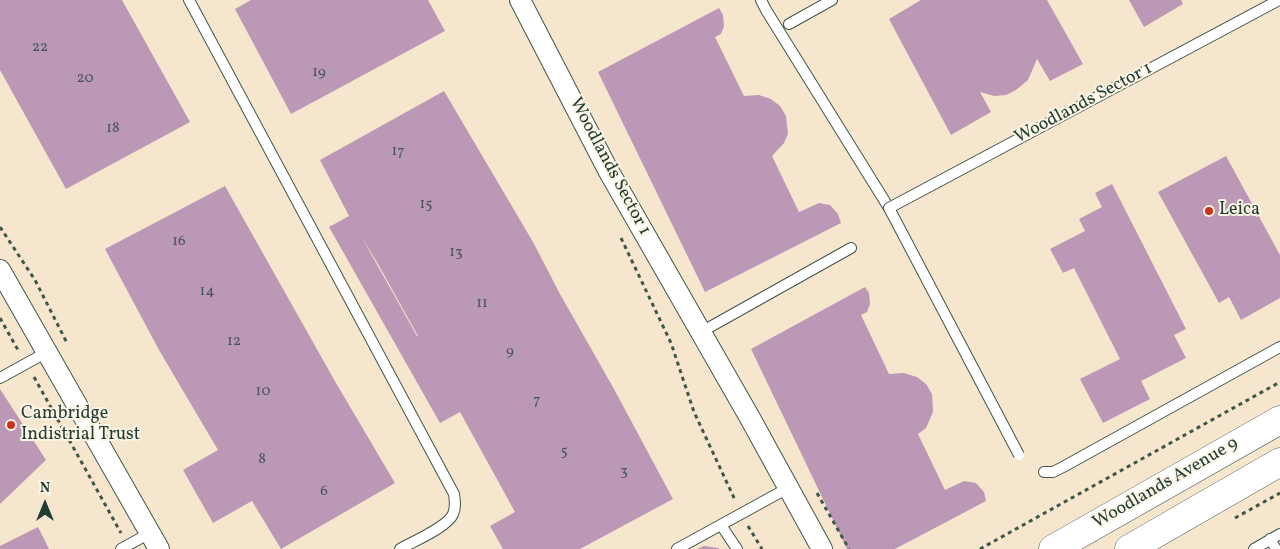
<!DOCTYPE html>
<style>
body{margin:0}
#map{position:relative;width:1280px;height:549px;overflow:hidden;background:#f7e6ce;font-family:Vollkorn,serif}
canvas{display:block}
.north{position:absolute;left:20px;top:479px;width:50px;height:50px;-webkit-text-stroke:4px #fcf5e5;paint-order:stroke;rotate:0deg;font-size:14px;font-weight:700;line-height:20px;text-align:center;color:#1f3d34}
.north::after{content:'';display:block;margin:auto;width:18px;height:22px;background:#1f3d34;clip-path:polygon(50% 0,100% 100%,50% 72%,0 100%)}
</style>
<div id="map">
<canvas width="1280" height="549"></canvas>
<div class="north">N</div>
</div>
<script>
const context = document.querySelector('canvas').getContext('2d');
context.lineJoin = 'round';
function fill(path, color) {
  context.fillStyle = color;
  context.fill(path, 'evenodd');
}
function stroke(path, color, width, dash) {
  context.strokeStyle = color;
  context.lineWidth = width;
  context.lineCap = dash ? 'butt' : 'round';
  context.setLineDash(dash || []);
  context.stroke(path);
}
function write(font, color, halo, rows, align = 'center') {
  context.font = font + ' Vollkorn,serif';
  context.lineWidth = 4;
  context.setLineDash([]);
  context.textBaseline = 'middle';
  context.strokeStyle = halo;
  context.fillStyle = color;
  for (const [text, x, y, turn = 0] of rows) {
    context.save();
    context.translate(x, y);
    context.rotate((+turn || 0) * Math.PI / 180);
    context.textAlign = isNaN(turn) ? turn : align;
    if (halo) context.strokeText(text, 0, 0);
    context.fillText(text, 0, 0);
    context.restore();
  }
}
const building = new Path2D(`
 M0 0H122L190 122 66 189 0 70Z
 M251 0H428L445 31 291 114 235 9Z
 M921 0H1047L1083 64 1050 81 1037 59 1028 80 1016 90 1006 95 994 96 980 92 991 112 951 135 889 19Z
 M1129 0H1181L1183 4 1144 27Z
 M719 8 723 15 724 26 721 34 715 37 744 96 759 95 771 99 780 106 786 116 788 134 784 143 772 156 799 212 819 203 830 205 838 214 841 223 705 292 598 72Z
 M444 91 533 242 560 294 614 389 673 499 580 549H503L490 526 515 512 460 412 440 423 329 227 349 216 320 160ZM361 236 378 264 418 336H417Z
 M1226 156 1280 255V298L1241 320 1229 297 1219 303 1158 192Z
 M1112 184 1186 329 1174 335 1186 358 1141 381 1150 399 1103 423 1080 379 1120 359 1074 268 1063 273 1050 249 1085 231 1079 219 1102 207 1095 193Z
 M225 186 336 383 395 483 281 549 252 501 213 523 183 470 218 450 159 350 105 249Z
 M865 287 869 293 870 304 867 312 861 315 889 374 904 373 917 377 926 384 932 394 933 412 926 428 918 434 945 490 964 481 976 483 984 492 986 501 895 549H847L751 349Z
 M0 389 46 460 0 504Z
 M38 527 49 549H0V546Z
 M704 546 719 548V549H697Z`);
const path = new Path2D(`
 M0 227 35 280 67 343
 M621 238 671 343 694 412 735 500
 M0 318 18 350
 M34 377 121 533
 M817 493 849 549
 M1235 518 1280 493
 M748 526 762 549
 M980 549 1280 382`);
const lane = new Path2D(`
 M189 0 454 494C455 501 456 508 453 514 448 527 412 542 400 549
 M761 0 766 10 889 208
 M789 24 832 0
 M701 332 851 248
 M0 378 47 352
 M1044 472H1053L1063 467 1280 347
 M721 525 737 549
 M1270 539 1276 549
 M121 549 150 533
 M677 549 788 488
 M1254 549 1280 534`);
const street = new Path2D(`
 M520 0 608 170 750 418 822 549
 M0 270 159 549`);
const secondary = new Path2D(`
 M1053 549 1280 420
 M1129 549 1280 462`);
const laneBridge = new Path2D(`
 M1019 455 889 208 1279 0`);
const markers = [
 [1209,211,5,"#c8321e"],
 [11,425,5,"#c8321e"]
];
const numberNames = [
 ["22",40,48],
 ["19",319,73],
 ["20",85,79],
 ["18",113,129],
 ["17",398,152],
 ["15",426,205],
 ["16",179,242],
 ["13",456,253],
 ["14",207,292],
 ["11",482,304],
 ["12",234,342],
 ["9",510,352],
 ["10",263,392],
 ["7",537,401],
 ["5",564,452],
 ["8",262,460],
 ["3",624,472],
 ["6",324,492]
];
const streetNames = [
 ["Woodlands Sector 1",1084,104,-28],
 ["Woodlands Sector 1",609,167,62],
 ["Woodlands Avenue 9",1166,484,-30]
];
const poiNames = [
 ["Leica",1219,211],
 ["Cambridge",21,415],
 ["Indistrial Trust",21,436]
];
fill(building, '#bc98b7');
stroke(lane, '#3f564b', 12);
stroke(street, '#3f564b', 22);
stroke(secondary, '#3f564b', 29);
stroke(path, '#3f564b', 3, [4, 4]);
stroke(lane, '#fff', 10);
stroke(street, '#fff', 20);
stroke(secondary, '#fff', 28);
stroke(laneBridge, '#3f564b', 12, []);
stroke(laneBridge, '#fff', 10);
for (const [x, y, r, color] of markers) {
  const dot = new Path2D();
  dot.arc(x, y, r, 0, 2 * Math.PI);
  context.fillStyle = color;
  context.fill(dot);
  stroke(dot, '#fcf5e5', 2);
}
write('15px', '#465455', null, numberNames);
write('18px', '#1f3d34', '#fcf5e5', streetNames);
write('18px', '#1f3d34', '#fcf5e5', poiNames, 'left');
</script>
